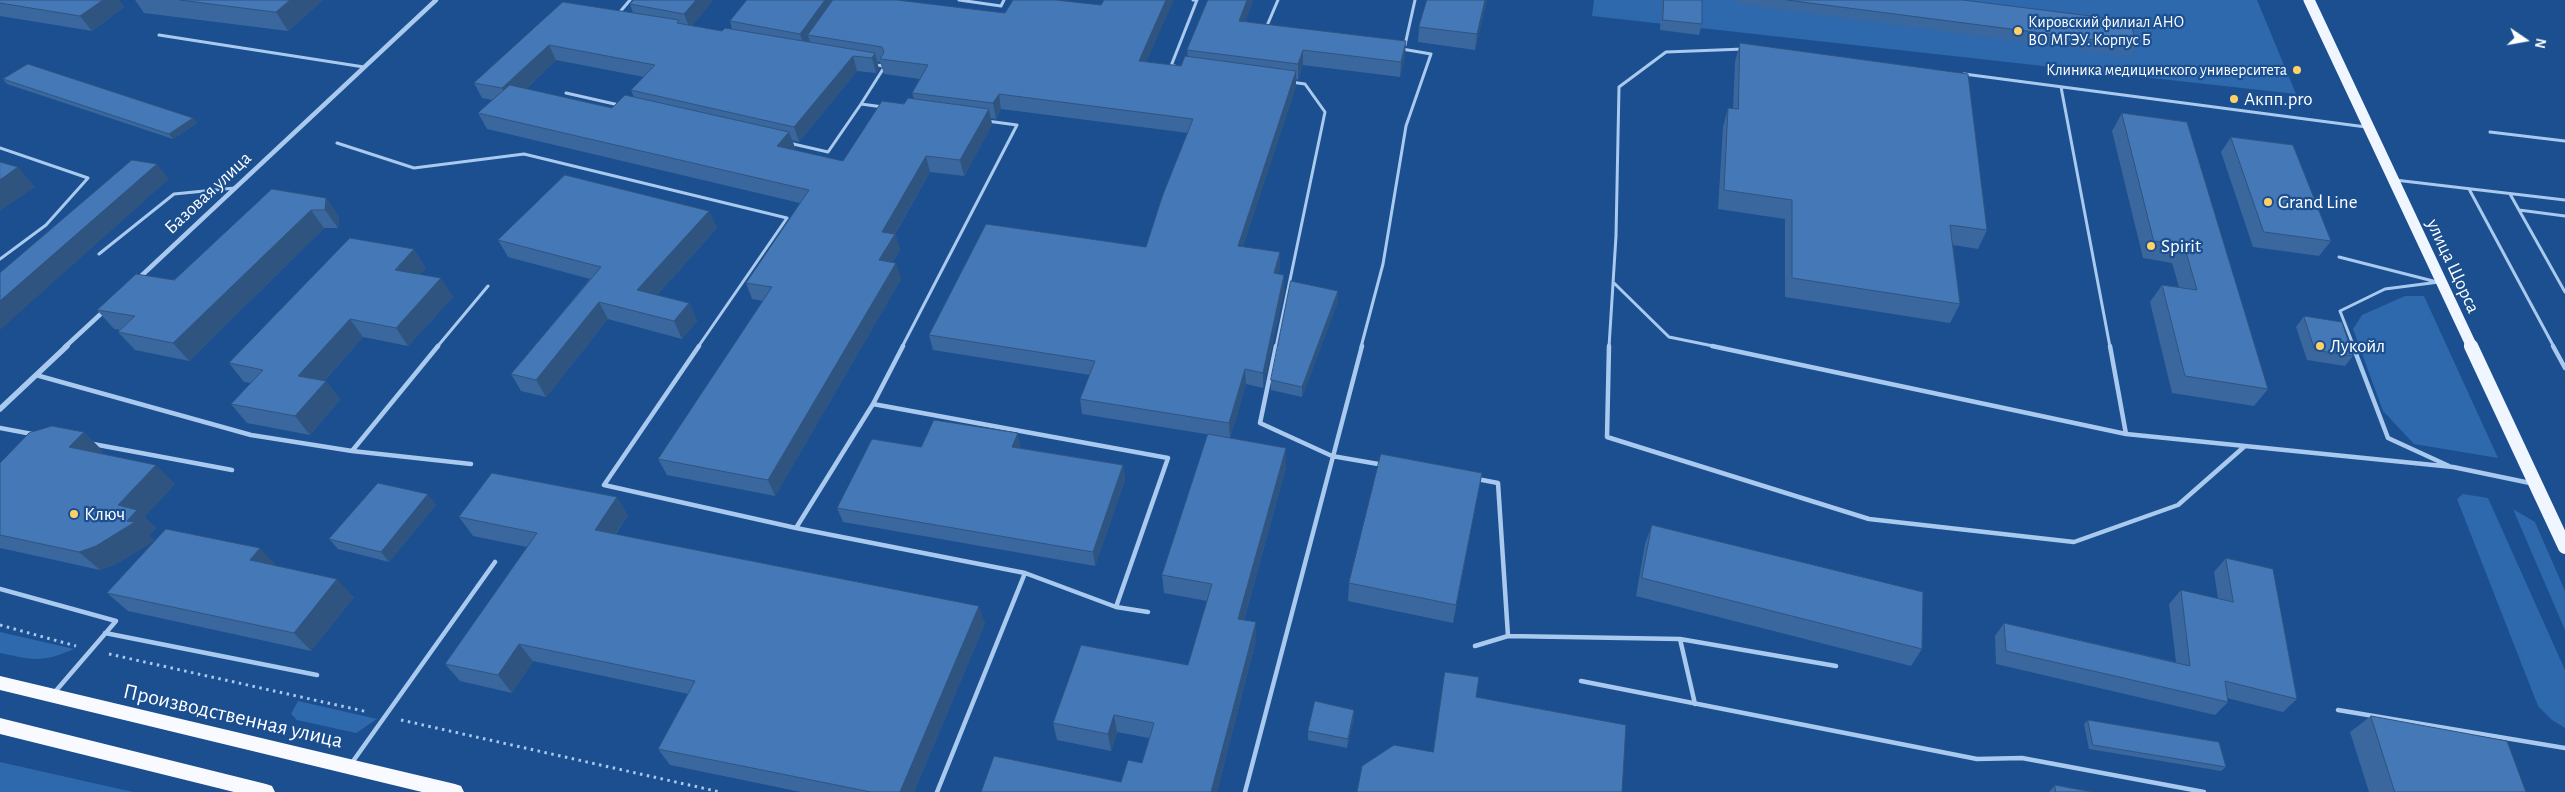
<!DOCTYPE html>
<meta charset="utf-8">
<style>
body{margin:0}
#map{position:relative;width:2565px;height:792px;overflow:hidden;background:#1b4f8f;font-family:"Alegreya Sans",sans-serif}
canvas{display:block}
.north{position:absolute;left:2500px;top:15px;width:50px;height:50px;-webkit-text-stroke:4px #1b4f8f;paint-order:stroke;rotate:102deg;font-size:14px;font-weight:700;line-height:20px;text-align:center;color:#fff}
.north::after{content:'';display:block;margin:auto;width:18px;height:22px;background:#fff;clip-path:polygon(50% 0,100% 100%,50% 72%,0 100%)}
</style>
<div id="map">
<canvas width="2565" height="792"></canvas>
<div class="north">N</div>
</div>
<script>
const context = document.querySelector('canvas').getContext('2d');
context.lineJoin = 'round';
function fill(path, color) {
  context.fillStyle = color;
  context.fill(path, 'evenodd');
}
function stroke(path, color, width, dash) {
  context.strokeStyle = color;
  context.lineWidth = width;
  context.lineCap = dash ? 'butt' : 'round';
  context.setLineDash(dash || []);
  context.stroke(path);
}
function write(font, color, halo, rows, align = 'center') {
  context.font = font + ' "Alegreya Sans",sans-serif';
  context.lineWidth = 4.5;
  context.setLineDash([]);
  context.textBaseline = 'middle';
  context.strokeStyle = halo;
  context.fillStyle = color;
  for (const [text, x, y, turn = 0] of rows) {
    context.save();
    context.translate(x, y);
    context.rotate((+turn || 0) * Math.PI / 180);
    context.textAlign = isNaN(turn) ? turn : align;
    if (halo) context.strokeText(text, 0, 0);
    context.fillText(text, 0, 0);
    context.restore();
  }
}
const green = new Path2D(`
 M1594 0H2257L2296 94 1592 16Z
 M2405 296H2424L2498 458 2414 444 2383 411 2353 329 2362 315Z
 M2463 494 2488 498 2565 670V728L2552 720 2538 706 2457 499Z
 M2513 509 2535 522 2565 591V630Z
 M0 632 74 649C42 663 33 660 0 653Z
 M298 701 377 719 356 733 297 720 291 714Z
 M0 762 133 792H0Z`);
const path = new Path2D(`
 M0 625 76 646
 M109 654 368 712
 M401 720 720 792`);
const serviceFar1 = new Path2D(`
 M959 0 1001 6 1004 0
 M619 13 630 0
 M1266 28 1278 0
 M159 35 364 67
 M1405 45 1415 0
 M875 65 885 66 861 104 883 107
 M1175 66H1171L1197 0H1193
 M1964 74 2366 127
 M2061 87 2110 347
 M566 93 619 105
 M2490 132 2565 141
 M337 143 414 168 524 154 787 218 698 347
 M789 143 828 152 861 104
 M0 148 88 178 46 225 0 259
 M2395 180 2565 200
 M2469 189 2554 347
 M2510 194 2565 292
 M2519 210 2565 216
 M99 254 174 194 235 188
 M2339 257 2437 282
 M1614 283 1669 337 1718 347
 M437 347 488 286
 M902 347 1017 125 987 121
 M1276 347 1325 112 1305 84 1291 82
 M1361 347 1383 264 1406 126 1431 54 1402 49
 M1609 347 1616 236 1619 87 1666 52 1744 49
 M2354 347 2340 311 2385 289 2439 282`);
const service = new Path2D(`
 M699 346 604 485 796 528 873 404 903 346
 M1276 346 1260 423 1332 456 1384 465
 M1609 346 1607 437 1869 519 2074 542 2178 505 2245 446 2453 467 2530 483
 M1712 346 2126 434
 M2110 346 2126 434 2245 446
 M2353 346 2388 438 2449 466
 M2553 346 2565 368
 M36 375 251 435 352 451 438 346
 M873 404 1168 458 1116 607
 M0 428 32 434
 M93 444 232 470
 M352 451 471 464
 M1477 479 1498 483 1508 636 1680 639 1695 704
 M796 528 1025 573
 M0 589 116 621 54 693
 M105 633 317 675
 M1680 639 1836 666
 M1475 646 1508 636
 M1581 681 1977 759 2022 758 2204 792
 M2338 710 2565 748
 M351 764 495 562
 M937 792 1025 573 1116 607 1148 612
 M1245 792 1362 346`);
const minorFar1 = new Path2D(`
 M139 278 436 0
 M65 347 105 310`);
const minor = new Path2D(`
 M0 409 67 346`);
const primaryFar1 = new Path2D(`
 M2309 0 2472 347`);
const primary = new Path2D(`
 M2471 346 2565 547`);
const trunk = new Path2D(`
 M0 676 455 784 461 786 464 792H422L0 690Z
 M0 718 266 784 272 786 275 792H234L0 734Z`);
const wall = new Path2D(`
 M0 0H119L124 7 92 31 0 16Z
 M135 0H323L288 31 144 13Z
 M634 0H713L692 26 722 31 732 29 730 21 1005 13 1013 0H1060L1147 62 1181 66 1188 57 1187 50 1253 0 1245 21 1405 56 1400 77 1303 65 1298 80 1296 79V86L1243 246 1280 267 1278 274 1284 290 1263 388 1246 384 1230 438 1082 414 1080 399 1090 375 933 350 929 335 1146 247 1188 133 1001 109 996 119 991 118 992 125 964 176 930 172 895 234 900 250 892 263 901 279 775 496 667 475 658 459 763 301 752 299 746 283 800 203 487 129 478 113 492 100 482 98 474 83 563 2 633 13 630 4ZM556 60 644 77 631 90 634 97 612 108 526 89ZM877 61 880 62 884 74 920 79 912 93 914 99 904 104 843 161 793 150 795 148 792 140 799 142 857 71 876 73 879 69Z
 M1427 0H1487L1475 50 1418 42 1419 27Z
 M1662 0H1702V24L1699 35 1660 30Z
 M1738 0H1963L2137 45 2131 56 1737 4Z
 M1740 43 1987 230 1978 249 1953 245 1960 304 1950 323 1785 297V219L1718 209 1723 127 1728 108H1733L1735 62Z
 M3 79 193 118 197 123 173 139 7 84Z
 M2122 113 2268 389 2254 406 2172 393 2150 302 2162 285 2179 287 2172 263 2143 258 2112 131Z
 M2231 137 2331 241 2319 256 2253 247 2221 152Z
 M326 198 339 217 338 228H324L189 361 135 350 118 332 120 330 114 329 97 310 174 280Z
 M709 211 717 228 657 295 689 303 697 321 682 339 608 319 546 397 521 391 511 374 590 279 508 257 498 240Z
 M426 268 420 274 453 297 408 346 363 337 324 381H326L340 400 310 435 247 423 231 404 251 383 244 382 229 363Z
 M1338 301 1302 397 1271 390V380Z
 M2304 316 2353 356 2345 366 2307 360 2296 327Z
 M921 447 1021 448 1123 465 1125 480 1095 566 843 522 837 508Z
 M1286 448V467L1244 620 1256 622V640L1217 792 1121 782 1142 763 1149 738 1117 732 1111 751 1057 740 1053 723 1188 665 1207 601 1164 593 1162 575Z
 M103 451 100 453 175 484 144 517 156 528 149 536 154 541 116 564 100 570 0 548V463Z
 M1482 473 1453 623 1348 601 1349 583Z
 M436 505 389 562 338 549 329 539Z
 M628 515 616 534 985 623 914 792H801L670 765 658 749 688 694 533 661 512 693 460 681 445 664 527 547 473 536 459 517Z
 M1652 525 1922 649 1911 666 1636 596 1645 544Z
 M2226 558 2297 699 2283 712 2227 698 2228 702 2215 715 1996 664 1995 636 2004 623 2176 662 2169 604 2181 590 2218 599 2214 572Z
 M277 566 354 597 311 651 128 611 107 593Z
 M1354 710V719L1347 748 1308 740V731Z
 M2371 716 2526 792H2369L2350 732Z
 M2088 720 2226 767 2221 771 2089 749 2084 724Z
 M2055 785 2092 792H2049Z`);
const shadedWall = new Path2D(`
 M103 0H119L124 7 92 31 80 16Z
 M290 0H323L288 31 276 12Z
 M696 0H713L690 29 684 14Z
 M825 0H833L808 35 810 42 805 49 800 34Z
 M1166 0H1174L1140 76 1139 61Z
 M1247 0H1253L1239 36V21Z
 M1485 0H1487L1475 50 1477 34Z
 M1406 41 1405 56 1400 77 1401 62Z
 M549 45 556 60 510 104 502 88Z
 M1303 50V65L1298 80V64Z
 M875 53 879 69 876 73 872 58Z
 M853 56 857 71 799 142 794 127Z
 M1296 71V86L1238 261V246Z
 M999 94 1001 109 996 119 993 103Z
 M989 109 992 125 964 176 960 160Z
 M193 118 197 123 173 139 169 134Z
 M789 132 795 148 783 162 777 146Z
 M926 156 930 172 887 247 895 234 900 250 884 277 879 260 882 232Z
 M157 164 169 179 0 330V301Z
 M18 167 35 187 0 211V180Z
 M326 198 339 217 338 228 325 210Z
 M311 210 324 228 189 361 173 343Z
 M709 211 717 228 646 307 637 290Z
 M414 249 426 268 407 288 395 270Z
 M1280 252V267L1274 288V273Z
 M896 263 901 279 775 496 768 480Z
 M1284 275V290L1263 388V373Z
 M441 278 453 297 408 346 396 328Z
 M1338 291V301L1302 397V387Z
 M599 302 608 319 546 397 536 380Z
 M689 303 697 321 682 339 674 321Z
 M350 319 363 337 312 394 298 376Z
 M1245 369 1246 384 1230 438 1229 423Z
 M326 381 340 400 310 435 295 416Z
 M84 432 103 451 89 465 69 447Z
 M1018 433 1021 448 1012 447Z
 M1286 448V467L1239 637 1238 619Z
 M156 465 175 484 144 517 156 528 149 536 154 541 116 564 100 570 79 552 127 521 118 505Z
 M1123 465 1125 480 1095 566 1093 552Z
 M428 494 436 505 389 562 381 552Z
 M617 497 628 515 606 548 595 530Z
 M260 548 277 566 250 560Z
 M337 579 354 597 311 651 294 633Z
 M979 606 985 623 914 792H900Z
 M1256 622V640L1217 792H1211Z
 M519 644 533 661 512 693 498 675Z
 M1354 710V719L1347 748 1348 739Z
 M1114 715 1117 732 1111 751 1108 734Z`);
const building = new Path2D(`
 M0 0H103L80 16 0 3Z
 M180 0H290L276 12Z
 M634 0H696L684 14 630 4Z
 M747 0H825L800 34 730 21Z
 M833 0H897L1005 13 1013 0H1056L1101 5 1104 0H1166L1139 61 1181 66 1185 56 1296 71 1238 246 1280 252 1274 273 1284 275 1263 373 1245 369 1229 423 1080 399 1095 361 929 335 986 224 1146 247 1162 197 1193 119 999 94 993 103 912 93 928 65 880 59 884 52 882 47 808 35Z
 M1208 0H1247L1239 21 1406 41 1401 62 1303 50 1298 64 1187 50Z
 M1427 0H1485L1477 34 1419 27Z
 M1664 0H1702V24L1663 20Z
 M1787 0H1963L2130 21 2137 45Z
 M563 2 679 20 677 23 722 31 725 28 875 53 872 58 853 56 794 127 631 90 655 65 549 45 502 88 474 83Z
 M1740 43 1968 74 1987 230 1950 225 1960 304 1792 278V200L1724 190 1728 108 1738 109Z
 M28 64 193 118 169 134 3 79Z
 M510 85 612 108 625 95 789 132 777 146 843 161 882 101 904 104 908 98 989 109 960 160 926 156 882 232 895 234 879 260 896 263 768 480 658 459 772 287 746 283 809 190 478 113Z
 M2122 113 2187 122 2268 389 2185 376 2162 285 2197 290 2184 245 2154 241Z
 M2231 137 2293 145 2331 241 2264 232Z
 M132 160 157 164 0 301V273Z
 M0 162 18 167 0 180Z
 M565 175 709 211 637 290 689 303 674 321 599 302 536 380 511 374 601 267 498 240Z
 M272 189 326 198 325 210H311L173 343 118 332 135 316 97 310 136 274 174 280Z
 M350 238 414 249 395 270 441 278 396 328 350 319 298 376 326 381 295 416 231 404 263 370 229 363Z
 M1291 281 1338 291 1302 387 1271 380Z
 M2304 316 2342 322 2353 356 2315 350Z
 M934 420 1018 433 1012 447 1123 465 1093 552 837 508 872 439 921 447Z
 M52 426 84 432 69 447 156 465 118 505 137 510 127 521 135 522 96 546 79 552 0 535V463L29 433Z
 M1208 434 1286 448 1238 619 1256 622 1211 792H981L994 756 1121 782 1128 760 1142 763 1154 723 1114 715 1108 734 1053 723 1081 645 1188 665 1212 584 1162 575Z
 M1381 454 1482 473 1456 605 1349 583Z
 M492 473 617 497 595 530 979 606 900 792H871L658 749 695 681 519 644 498 675 445 664 537 533 459 517Z
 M378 483 428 494 381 552 329 539Z
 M1652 525 1923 592 1922 649 1642 578Z
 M166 529 260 548 250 560 337 579 294 633 107 593Z
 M2226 558 2273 569 2297 699 2225 681 2228 702 2006 651 2004 623 2190 666 2181 590 2233 602Z
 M1445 672 1479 677 1476 697 1626 725 1622 792H1357L1362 766 1394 745 1433 752Z
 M1315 701 1354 710 1348 739 1308 731Z
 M2371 716 2507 741 2526 792H2395Z
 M2088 720 2219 742 2226 767 2093 745Z
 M2055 785 2092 792H2056Z`);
const markers = [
 [2018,31,5,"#ffd166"],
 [2297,70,5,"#ffd166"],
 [2234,99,5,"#ffd166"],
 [2268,202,5,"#ffd166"],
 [2151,246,5,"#ffd166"],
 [2320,346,5,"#ffd166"],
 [74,514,5,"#ffd166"]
];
const farPoinames = [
 ["Кировский филиал АНО",2028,22],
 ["ВО МГЭУ. Корпус Б",2028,40],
 ["Клиника медицинского университета",2287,70,"right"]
];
const poiNames = [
 ["Акпп.pro",2244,99],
 ["Grand Line",2278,202],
 ["Spirit",2161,246],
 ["Лукойл",2330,346],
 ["Ключ",84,514]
];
const streetNames = [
 ["Базовая улица",208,193,-43],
 ["улица Щорса",2453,266,65]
];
const nearStreetnames = [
 ["Производственная улица",233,716,13]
];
fill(green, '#2e69ad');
stroke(path, '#a9c9ee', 3, [2.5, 4.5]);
stroke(serviceFar1, '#a9c9ee', 3);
stroke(service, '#a9c9ee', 4.5);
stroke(minorFar1, '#a9c9ee', 4.5);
stroke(minor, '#a9c9ee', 5.5);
stroke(primaryFar1, '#f0f6ff', 11);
stroke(primary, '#f0f6ff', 14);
fill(trunk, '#f8faff');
fill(wall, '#3a679d');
fill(shadedWall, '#305480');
fill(building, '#4478b7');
stroke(building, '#305480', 1);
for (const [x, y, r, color] of markers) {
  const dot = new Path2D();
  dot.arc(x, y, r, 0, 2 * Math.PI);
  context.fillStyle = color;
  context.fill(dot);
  stroke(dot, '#1b4f8f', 2);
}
write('16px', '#fff', '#1b4f8f', farPoinames, 'left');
write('19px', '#fff', '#1b4f8f', poiNames, 'left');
write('19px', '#fff', '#1b4f8f', streetNames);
write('22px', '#fff', '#1b4f8f', nearStreetnames);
</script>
